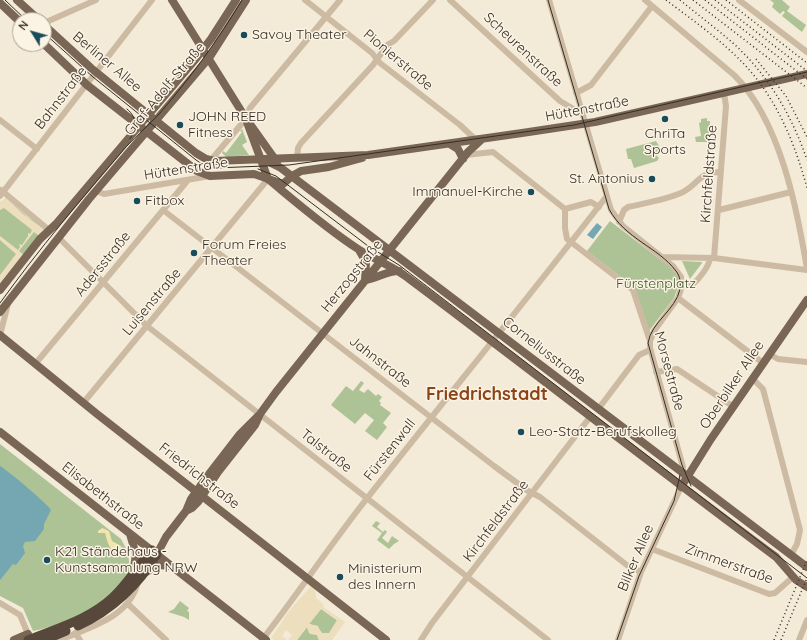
<!DOCTYPE html>
<meta charset="utf-8">
<style>
body{margin:0}
#map{position:relative;width:807px;height:640px;overflow:hidden;background:#f3ead7;font-family:Quicksand,sans-serif}
canvas{display:block}
.north{position:absolute;left:12px;top:12px;width:40px;height:40px;box-sizing:border-box;background:#fbf3e4;border:1px solid #aca498;border-radius:50%;rotate:307deg;font-size:11px;font-weight:700;line-height:16px;text-align:center;color:#362d25}
.north::after{content:'';display:block;margin:auto;width:14px;height:18px;background:#184c5a;clip-path:polygon(50% 0,100% 100%,50% 72%,0 100%)}
</style>
<div id="map">
<canvas width="807" height="640"></canvas>
<div class="north">N</div>
</div>
<script>
const context = document.querySelector('canvas').getContext('2d');
context.lineJoin = 'round';
function fill(path, color) {
  context.fillStyle = color;
  context.fill(path, 'evenodd');
}
function stroke(path, color, width, dash) {
  context.strokeStyle = color;
  context.lineWidth = width;
  context.lineCap = dash ? 'butt' : 'round';
  context.setLineDash(dash || []);
  context.stroke(path);
}
function write(font, color, halo, rows, align = 'center') {
  context.font = font + ' Quicksand,sans-serif';
  context.lineWidth = 3;
  context.setLineDash([]);
  context.textBaseline = 'middle';
  context.strokeStyle = halo;
  context.fillStyle = color;
  for (const [text, x, y, turn = 0] of rows) {
    context.save();
    context.translate(x, y);
    context.rotate((+turn || 0) * Math.PI / 180);
    context.textAlign = isNaN(turn) ? turn : align;
    if (halo) context.strokeText(text, 0, 0);
    context.fillText(text, 0, 0);
    context.restore();
  }
}
const green = new Path2D(`
 M770 0H782L790 7 787 11 806 25 802 32 782 16 785 12 783 11 780 14 772 7 774 3Z
 M707 118V121H710L708 142H696L695 137 701 136 699 123 701 122V119Z
 M242 129 247 142 242 145 249 155 226 157 222 153 223 151 226 153 242 132 240 131Z
 M656 141 662 151 657 156 659 158 657 161 634 168 631 159H628L626 149Z
 M6 198 29 218 37 222 44 229 0 284V203Z
 M610 221 670 267 678 277 679 284 674 298 649 331 634 287 587 251Z
 M682 261 702 262V263L690 279Z
 M361 381 364 383 359 390 364 393 368 389 376 396 378 394 382 397 379 401 381 403 380 405 391 413 383 423 387 427 377 440 365 431 374 420 365 413 355 424 331 405 346 386 353 391Z
 M0 444 121 539 128 552 130 572C122 583 112 597 100 605 86 615 51 628 33 631L23 608 0 596Z
 M376 521 380 523 377 527 383 532 385 530 387 532 382 538 388 543 392 536 399 541 394 544 389 549 377 540 382 533 372 526Z
 M180 601 189 608 187 611 189 612V620L184 617 168 612 174 609Z
 M321 609 338 621 330 633H322L317 626 309 624Z
 M307 627 309 633 317 635 319 640H297Z`);
const sand = new Path2D(`
 M102 528 109 531 112 541 121 546 123 550 121 553 116 554C110 551 107 541 105 533H98V531Z`);
const plaza = new Path2D(`
 M6 198 23 214 44 229 39 236 34 232 19 251 24 255 0 284V275L16 254 0 240V236L18 250 20 247 19 244 22 245 28 236V233L30 234 32 230 4 208 0 210V203Z
 M311 586 315 589 316 598 324 605 323 607 345 622 332 640H319L317 635 310 634 307 627 297 640H288L292 635 286 630 282 636 287 640H274L271 638 289 611ZM321 609 337 620 329 633H321L318 626 309 624Z`);
const water = new Path2D(`
 M597 223 602 227 593 239 587 235Z
 M0 466C7 470 48 504 51 510L44 524V529L35 541 25 542 23 546 25 553 16 565 13 564 0 580Z`);
const minor = new Path2D(`
 M305 0 372 53 380 63 460 125 476 140
 M450 0 560 101 582 114
 M549 0 611 210 623 226 673 266 681 277 682 286 678 298 654 331 650 341
 M645 0 734 75C780 120 797 208 807 269
 M739 0 807 52
 M44 23 96 0
 M576 93 591 85 652 6
 M0 120 37 149
 M466 155 493 152 565 209
 M297 158 298 148 301 143 373 65 387 45 394 41 433 0
 M211 160 244 121 250 108 340 0
 M1 190 49 230
 M98 190 99 192 104 194 210 176
 M0 196 152 0
 M565 209V228L567 239 633 290 650 341V348L683 467 681 487 641 572 618 640
 M565 209 591 202 599 207
 M163 210 494 466 528 491 540 497 628 566 641 572
 M719 210 791 192
 M619 222 624 210 628 207C645 203 665 200 681 193 699 185 697 172 721 172
 M59 238 147 326 548 640
 M662 257 714 258 807 270
 M714 258 726 106 724 93
 M682 286 692 285C699 279 709 267 710 258
 M678 298 763 363
 M0 335 8 304
 M769 354 778 359 807 362
 M36 363 188 180
 M656 372 677 369 734 407
 M753 379 763 389 800 530 797 544 791 555
 M84 402 268 179
 M599 408 639 355 650 350
 M652 549 769 594 775 593 793 577
 M0 603 20 615 28 634
 M128 604 166 640
 M75 633 80 640
 M60 640C90 627 129 618 138 582
 M262 640C296 596 327 550 361 506 442 403 526 301 606 197
 M421 640 432 623 590 417
 M799 640 807 620`);
const major = new Path2D(`
 M17 0 39 20
 M172 0 245 117 277 162
 M0 3 20 22
 M44 25 91 68 196 153 206 159 214 161 368 155 522 133 595 122 807 74
 M44 44 87 85 197 171 210 176 254 174 283 184 292 176 301 171 329 167 362 158
 M247 122 268 179
 M450 144 458 149 463 159
 M265 160 281 168 807 567
 M268 179C297 203 327 229 358 249 375 260 393 266 408 278 531 370 652 465 776 557L796 580 807 587
 M359 250 366 262 365 280
 M365 280C377 278 387 271 399 271
 M0 290 40 239 56 224 194 61 211 39 236 0
 M0 312 89 199 209 58 246 0
 M0 335 97 414 386 640
 M0 432 266 640
 M681 487 711 439 807 300
 M186 511 192 508 198 502 218 472 255 425 260 414 276 392 468 152 482 139
 M130 534 136 555 133 573
 M157 554 166 537 186 511 191 499 206 478 240 434 258 416
 M146 572 158 565 172 566
 M14 640 28 634`);
const highway = new Path2D(`
 M78 626C111 611 139 585 157 554
 M28 640C57 628 90 619 113 597 128 583 138 565 152 550
 M45 640 66 631`);
const tram = new Path2D(`
 M5 0 26 20
 M548 0 609 209C625 239 658 247 676 271 680 276 681 283 680 289 676 310 651 322 648 343L682 465 691 486
 M44 33 93 77 196 160 205 166 215 168 289 165 574 125 807 72
 M127 109C138 118 136 128 130 139
 M258 169 276 176 368 246 399 265 807 578
 M0 303C39 249 82 198 126 147 137 135 149 125 160 113 191 77 218 40 242 0
 M617 640 639 576 674 501 680 475`);
const rail = new Path2D(`
 M666 0C691 19 717 37 740 60 775 95 794 140 807 188
 M680 0C698 15 717 29 734 44 769 76 792 116 807 160
 M693 0 807 88
 M705 0 807 79
 M715 0 807 71
 M726 0 807 63
 M756 59 786 96 807 137
 M774 640 807 560
 M781 640 807 578`);
const markers = [
 [244,35,4,"#184c5a"],
 [665,119,4,"#184c5a"],
 [180,125,4,"#184c5a"],
 [652,179,4,"#184c5a"],
 [531,192,4,"#184c5a"],
 [137,201,4,"#184c5a"],
 [194,253,4,"#184c5a"],
 [521,432,4,"#184c5a"],
 [47,560,4,"#184c5a"],
 [340,577,4,"#184c5a"]
];
const poiNames = [
 ["Savoy Theater",252,35],
 ["JOHN REED",188,117],
 ["Fitness",188,133],
 ["ChriTa",665,134,"center"],
 ["Sports",665,150,"center"],
 ["St. Antonius",644,179,"right"],
 ["Immanuel-Kirche",523,192,"right"],
 ["Fitbox",145,201],
 ["Forum Freies",202,245],
 ["Theater",202,261],
 ["Leo-Statz-Berufskolleg",529,432],
 ["K21 Ständehaus -",55,552],
 ["Kunstsammlung NRW",55,568],
 ["Ministerium",348,569],
 ["des Innern",348,585]
];
const streetNames = [
 ["Scheurenstraße",523,50,43],
 ["Pionierstraße",398,60,40],
 ["Berliner Allee",107,62,40],
 ["Graf-Adolf-Straße",165,89,-50],
 ["Bahnstraße",61,98,-52],
 ["Hüttenstraße",587,109,-11],
 ["Hüttenstraße",186,169,-9],
 ["Kirchfeldstraße",709,174,-86],
 ["Adersstraße",103,264,-51],
 ["Herzogstraße",352,276,-51],
 ["Luisenstraße",152,302,-50],
 ["Corneliusstraße",544,351,38],
 ["Jahnstraße",380,362,38],
 ["Morsestraße",669,371,75],
 ["Oberbilker Allee",732,385,-56],
 ["Fürstenwall",390,450,-52],
 ["Talstraße",326,451,38],
 ["Friedrichstraße",199,476,38],
 ["Elisabethstraße",103,496,38],
 ["Kirchfeldstraße",496,521,-53],
 ["Bilker Allee",636,558,-67],
 ["Zimmerstraße",729,564,20]
];
const parkNames = [
 ["Fürstenplatz",656,284]
];
const districtNames = [
 ["Friedrichstadt",487,395]
];
fill(green, '#adc396');
fill(sand, '#f2e4aa');
fill(plaza, '#eddebd');
fill(water, '#74a7b2');
stroke(minor, '#ccbba2', 6);
stroke(major, '#796655', 8);
stroke(highway, '#58483c', 9);
stroke(tram, '#362d25', 1);
stroke(rail, '#362d25', 1.5, [1, 3]);
for (const [x, y, r, color] of markers) {
  const dot = new Path2D();
  dot.arc(x, y, r, 0, 2 * Math.PI);
  context.fillStyle = color;
  context.fill(dot);
  stroke(dot, '#fbf3e4', 1.5);
}
write('14px', '#362d25', '#fbf3e4', poiNames, 'left');
write('14px', '#362d25', '#fbf3e4', streetNames);
write('14px', '#3e5627', '#fbf3e4', parkNames);
write('bold 18px', '#8b4418', '#fbf3e4', districtNames);
</script>
